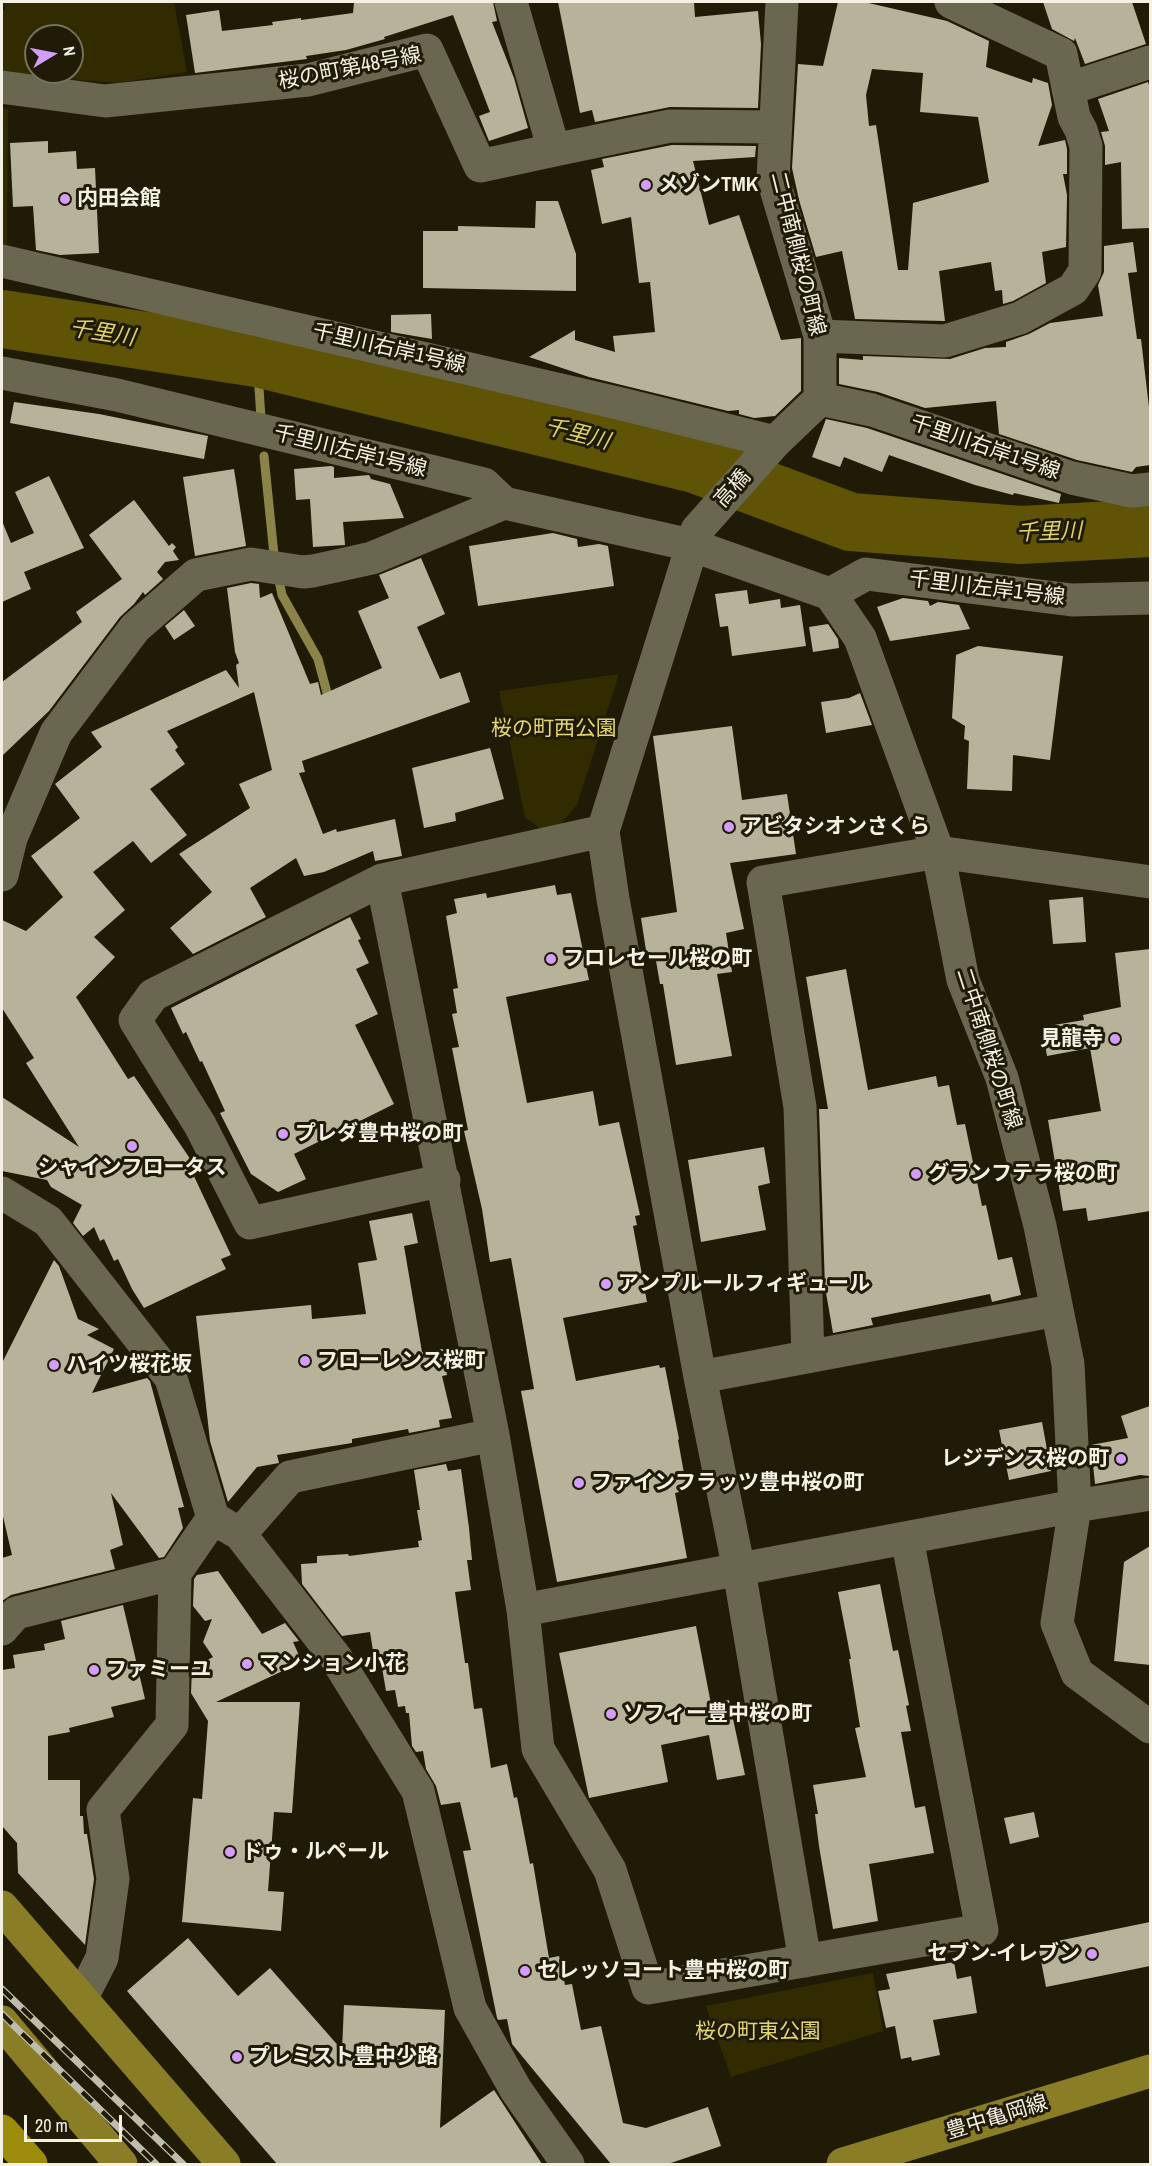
<!DOCTYPE html>
<meta charset="utf-8">
<style>
body{margin:0}
#map{position:relative;width:1152px;height:2166px;overflow:hidden;background:#1f1b07;font-family:"Archivo Narrow",sans-serif}
canvas{display:block}
.frame{position:absolute;inset:0;border:3px solid #f3f1e4;pointer-events:none}
.north{position:absolute;left:24px;top:24px;width:60px;height:60px;box-sizing:border-box;background:#1f1b07;border:2px solid #74715f;border-radius:50%;rotate:80deg;font-size:16px;font-weight:700;line-height:24px;text-align:center;color:#f3f1e4}
.north::after{content:'';display:block;margin:auto;width:21px;height:27px;background:#d49cfb;clip-path:polygon(50% 0,100% 100%,50% 72%,0 100%)}
.scale{position:absolute;left:24px;top:2115px;width:98px;height:27px;box-sizing:border-box;border:3px solid #f3f1e4;border-top:0;padding-left:8px;font-size:18px;line-height:21px;white-space:nowrap;color:#f3f1e4;-webkit-text-stroke:4px #1f1b07;paint-order:stroke}
</style>
<div id="map">
<canvas width="1152" height="2166"></canvas>
<div class="frame"></div>
<div class="north">N</div>
<div class="scale">20 m</div>
</div>
<script>
const context = document.querySelector('canvas').getContext('2d');
context.lineJoin = 'round';
function fill(path, color) {
  context.fillStyle = color;
  context.fill(path, 'evenodd');
}
function stroke(path, color, width, dash) {
  context.strokeStyle = color;
  context.lineWidth = width;
  context.lineCap = dash ? 'butt' : 'round';
  context.setLineDash(dash || []);
  context.stroke(path);
}
function write(font, color, halo, rows, align = 'center') {
  context.font = font + ' "Archivo Narrow","Noto Sans JP",sans-serif';
  context.lineWidth = 6;
  context.setLineDash([]);
  context.textBaseline = 'middle';
  context.strokeStyle = halo;
  context.fillStyle = color;
  for (const [text, x, y, turn = 0] of rows) {
    context.save();
    context.translate(x, y);
    context.rotate((+turn || 0) * Math.PI / 180);
    context.textAlign = isNaN(turn) ? turn : align;
    if (halo) context.strokeText(text, 0, 0);
    context.fillText(text, 0, 0);
    context.restore();
  }
}
const green = new Path2D(`
 M4 2H174L187 72 118 83 2 74V10H5ZM36 36H72V72H36Z
 M2 108 8 109 7 247 2 246Z
 M619 674 577 805 559 826 542 830 525 817 499 691Z
 M873 1973 883 2031 731 2077 706 2006Z`);
const stream = new Path2D(`
 M257 358 261 418
 M264 456 274 555 282 595 318 659 330 704`);
const river = new Path2D(`
 M2 319 257 358 695 464 851 522 1021 535 1150 528`);
const building = new Path2D(`
 M354 2H493L497 21 492 22 514 78 528 128 489 141 479 116 490 112 453 15 384 37 385 39 346 50 306 56 307 59 195 73 186 15 219 10 222 31 273 25 272 22 301 18V20L353 13Z
 M558 2H694L695 17 758 11 761 44 758 108 670 107 595 122 592 110 580 113Z
 M838 2H864L947 21 989 41 986 67 1032 83 1033 78 1048 83 1052 105 1038 146 1065 140 1067 149V174H1063L1067 195 1066 247 1042 252 1046 283 1013 301 1003 304 1002 290 995 291 991 262 939 271 945 321 855 319 842 251 816 257 799 200 792 168 798 64 823 66ZM872 69 923 73 920 112 978 117 989 182 913 203 908 270H898L876 125 869 126 866 95Z
 M1043 2H1132L1146 44 1085 64 1075 38 1074 41 1052 29Z
 M1148 82 1150 88V228L1122 229 1121 162 1105 165V146L1101 132 1109 131 1098 99Z
 M48 141V153L76 151 77 169 95 168 99 253 60 255 36 250 33 206 13 207 10 143Z
 M672 145 756 146 755 157 693 161 709 225 739 215 781 340 801 338V391L775 416 754 418 739 414V410L728 411 589 377 529 357 575 330V340L615 352 613 336 655 332 650 282 639 283 631 217 602 224 591 170 604 167 602 159Z
 M536 201H558L576 254V291L423 288V231H458V226L535 228Z
 M1133 242 1137 272 1128 273 1137 339H1141L1150 416V465L1136 467 1132 472 1077 460 999 434 996 401 925 408 878 392 839 384V358L863 360V356L950 359 985 348 1006 347V342L1029 334 1050 323 1103 316 1098 285 1104 272V246Z
 M431 314 432 339 391 332V315Z
 M14 402 99 414 208 436 204 459 10 423Z
 M826 419 867 428 1061 494 1059 503 1014 493 1013 495 975 485 889 455 882 472 844 457 840 467 812 457Z
 M331 466 334 467V478L369 475 371 479 390 484 404 518 343 522 345 545 313 547 310 499 296 500 294 469Z
 M234 469 246 546 195 556 183 477Z
 M49 476 84 548 24 572 31 589 2 602V521L11 543 34 533 15 492Z
 M134 500 169 546 172 543 176 547 173 551 179 560 165 562 157 572 163 579 145 595 143 592 134 604 120 617 49 711 2 756V682L82 622 76 612 122 579 89 535Z
 M553 533 577 539 578 547 599 544 608 546 614 586 478 606 469 546Z
 M421 558 445 614 417 627 440 679 460 672 470 702 302 761 305 772 299 773 323 834 336 829 337 832 395 819 402 856 375 861 373 851 324 872 304 876 296 858 250 888 266 917 193 954 170 928 212 892 179 854 250 808 239 784 272 770 254 692 167 731 178 747 175 750 185 764 150 789 187 835 151 863 133 841 93 872 125 910 94 937 115 957 76 997 128 1079 134 1076 197 1169 192 1172 231 1255 221 1259 226 1269 144 1308 132 1289 118 1259 114 1261 104 1239 100 1241 94 1227 83 1236 73 1223 82 1205 51 1187 47 1180 2 1171V1097L79 1147 26 1063 34 1058 2 1008V920L26 931 63 897 31 856 80 818 55 784 102 747 91 732 226 670 239 688 236 665 239 663 235 652 227 588 251 583 259 584 260 598 272 593 310 684 318 682 321 695 382 668 358 611 389 598 379 575Z
 M747 590 749 604 780 599 781 608 800 605 806 646 732 656 728 626 720 627 715 594Z
 M903 598 928 601 930 606 938 602 959 605 970 629 890 641 877 607Z
 M184 610 195 626 174 640 165 626Z
 M828 624 838 639 839 648 813 652 809 627Z
 M978 646 1063 656 1050 760 1013 755 1012 791 967 789 969 741 964 739 965 726 952 718 956 655Z
 M860 693 872 725 826 733 821 702 849 698Z
 M732 726 742 800 787 794 796 854 730 863 744 929 726 933 732 972 717 974 732 1056 676 1065 663 984H660L655 955 647 957 641 918 677 912 653 736Z
 M490 748 504 799 455 813 456 821 424 828 412 768Z
 M555 885 557 895 571 893 589 980 506 997 527 1103 593 1091 599 1126 619 1122 640 1215 635 1216 637 1225 633 1226 647 1302 563 1318 576 1381 659 1365 660 1368 665 1367 679 1439 678 1440 687 1490 675 1493 687 1558 557 1582 521 1391 534 1389 511 1258 490 1262 482 1209 464 1131 468 1130 452 1048 459 1047 452 1014 457 1013 453 989 458 988 446 916 457 913 454 899 486 893 487 898Z
 M1083 897 1086 942 1053 944 1049 900Z
 M350 917 361 939 358 940 369 963 356 969 378 1014 355 1025 394 1104 294 1154 306 1179 278 1192 251 1174 220 1113 225 1111 202 1061 200 1062 186 1032 183 1034 171 1008Z
 M1150 949V1211L1088 1221 1086 1208 1063 1211 1048 1120 1101 1111 1090 1048 1047 1056 1042 1027 1084 1020 1083 1015 1121 1007 1115 953Z
 M846 969 868 1090 936 1076 938 1087 949 1085 957 1125 965 1124 982 1206 986 1205 998 1260 1012 1257 1021 1295 992 1302 990 1294 871 1318 873 1325 833 1333 825 1287 819 1109H828L806 977Z
 M764 1147 770 1183 758 1186 766 1230 701 1242 688 1160Z
 M412 1213 418 1243 404 1246 422 1352 443 1349 447 1375 442 1376 452 1418 439 1420 440 1427 409 1433 408 1429 352 1439V1443L277 1455 279 1463 257 1467 228 1502 210 1441 196 1316 311 1305 312 1319 366 1314 358 1263 377 1260 369 1221Z
 M54 1260 59 1266 78 1319 99 1329 87 1335 114 1349 92 1393 147 1378 150 1381 184 1507 178 1508 183 1528 164 1557 159 1558 111 1493 123 1545 110 1550 115 1569 11 1595 2 1601V1558L12 1555 2 1512V1363Z
 M1150 1406V1476L1140 1475 1095 1484 1091 1445 1128 1438 1121 1416Z
 M1042 1422 1051 1471 1009 1480 999 1430Z
 M446 1464 448 1471 461 1469 469 1528 472 1560H467L471 1590 455 1592 465 1663H468L474 1709 482 1708 491 1768 507 1764 514 1798 517 1797 530 1864 533 1863 549 1958 559 1956 565 1985 572 1984 581 2030 601 2026 623 2123 646 2128 708 2107 721 2146 668 2164H611L512 2044 507 2019 498 2020 497 2018 463 1851 471 1850 460 1802 441 1805 436 1786 426 1769 423 1751 416 1752 412 1746 409 1713H406L405 1706 398 1707 395 1690 386 1691 379 1650 373 1651 370 1632 342 1636 302 1584 301 1564 317 1563V1556L348 1554 349 1556 419 1547 418 1541 422 1540 417 1510H420L414 1470Z
 M1150 1546V1665L1114 1661 1124 1562Z
 M218 1571 262 1634 285 1623 299 1641 293 1642 302 1662 216 1702H300L292 1813 274 1812 268 1891 284 1892 281 1931 182 1922 193 1798 202 1799 208 1721 191 1693 192 1668 213 1657 203 1642 212 1619 205 1621 193 1606 194 1579 197 1575Z
 M880 1584 893 1651 898 1650 909 1705 906 1706 911 1731 901 1732 915 1808 925 1806 934 1853 869 1864 878 1921 833 1929 819 1846 815 1814H818L813 1785 866 1777 855 1728 860 1727 849 1659H851L838 1592Z
 M123 1605 145 1699 111 1707 114 1717 69 1728 70 1732 48 1736V1780H80V1816H83L84 1834H87L94 1879 85 1945 18 1873 17 1843 2 1826V1670L15 1668 13 1655 45 1650 44 1644 65 1639 61 1621Z
 M696 1626 711 1704 729 1700 745 1775 717 1780 709 1735 661 1745 668 1782 589 1798 559 1653Z
 M1034 1812 1039 1837 1010 1844 1004 1818Z
 M1150 1922V1966L1046 1987 1038 1945Z
 M188 1938 238 1996 270 1968 342 2050 344 2005 445 2010 440 2128 494 2090 542 2164H277L127 1991Z
 M954 1962 957 1979 971 1976 977 2013 933 2020 940 2055 912 2061 911 2057 901 2059 895 2026 886 2028 878 1991 890 1989 886 1974Z`);
const street = new Path2D(`
 M511 2 554 150 670 126 774 127
 M782 2 773 179 820 336V399L775 442 697 530 603 831 613 899 700 1377 739 1570 805 1961
 M2 87 105 101 308 80 427 50 480 166 554 150
 M1068 89 1150 62
 M2 261 626 405 775 442
 M820 336 945 341 1020 318 1073 289 1085 271 1086 146 1081 130 1074 117 1061 54 951 2
 M2 373 117 395 484 484 504 503 691 545 830 594 860 638 938 852 963 980 1002 1078 1040 1226 1068 1364 1075 1506 523 1610
 M820 399 872 410 1072 478 1132 491 1150 489
 M830 594 866 574 1072 600 1150 598
 M2 875 11 838 56 733 135 628 196 575 251 564 303 572 313 571 372 558 504 503
 M382 880 493 1435 523 1610 538 1749 610 1870 648 1988 982 1930 907 1538
 M444 1180 250 1223 200 1125 135 1020 153 995 382 880 603 831
 M2 1193 48 1221 171 1378 213 1518 240 1534 336 1658 418 1791 470 2008 516 2090 568 2164
 M808 1357 800 1107 763 882 938 852 1150 882
 M700 1377 1057 1310
 M240 1534 290 1477 493 1435
 M2 1629 16 1613 175 1573
 M81 1999 102 1958 113 1879 103 1810 172 1725 175 1573 213 1518`);
const secondary = new Path2D(`
 M1150 1494 1075 1506 1057 1623 1077 1673 1150 1727`);
const primary = new Path2D(`
 M2 1907 224 2164
 M2 2022 121 2164
 M843 2164 1150 2071`);
const highway = new Path2D(`
 M2 2131 31 2164`);
const rail = new Path2D(`
 M2 1989 183 2164
 M2 2014 156 2164`);
const markers = [
 [646,185,6,"#d49cfb"],
 [65,199,6,"#d49cfb"],
 [729,827,6,"#d49cfb"],
 [551,959,6,"#d49cfb"],
 [1115,1039,6,"#d49cfb"],
 [283,1134,6,"#d49cfb"],
 [132,1146,6,"#d49cfb"],
 [916,1174,6,"#d49cfb"],
 [606,1284,6,"#d49cfb"],
 [305,1361,6,"#d49cfb"],
 [54,1365,6,"#d49cfb"],
 [1121,1459,6,"#d49cfb"],
 [579,1483,6,"#d49cfb"],
 [247,1664,6,"#d49cfb"],
 [94,1670,6,"#d49cfb"],
 [611,1714,6,"#d49cfb"],
 [230,1852,6,"#d49cfb"],
 [1092,1954,6,"#d49cfb"],
 [525,1971,6,"#d49cfb"],
 [237,2057,6,"#d49cfb"]
];
const streetNames = [
 ["桜の町第48号線",350,69,-11],
 ["二中南側桜の町線",797,254,76],
 ["千里川右岸1号線",389,349,13],
 ["千里川右岸1号線",985,448,19],
 ["千里川左岸1号線",350,452,14],
 ["高橋",733,489,-48],
 ["千里川左岸1号線",987,589,7],
 ["二中南側桜の町線",988,1049,72],
 ["豊中亀岡線",997,2118,-17]
];
const poiNames = [
 ["メゾンTMK",658,185],
 ["内田会館",77,199],
 ["アビタシオンさくら",741,827],
 ["フロレセール桜の町",563,959],
 ["見龍寺",1103,1039,"right"],
 ["プレダ豊中桜の町",295,1134],
 ["シャインフロータス",132,1168,"center"],
 ["グランフテラ桜の町",928,1174],
 ["アンプルールフィギュール",618,1284],
 ["フローレンス桜町",317,1361],
 ["ハイツ桜花坂",66,1365],
 ["レジデンス桜の町",1109,1459,"right"],
 ["ファインフラッツ豊中桜の町",591,1483],
 ["マンション小花",259,1664],
 ["ファミーユ",106,1670],
 ["ソフィー豊中桜の町",623,1714],
 ["ドゥ・ルペール",242,1852],
 ["セブン-イレブン",1080,1954,"right"],
 ["セレッソコート豊中桜の町",537,1971],
 ["プレミスト豊中少路",249,2057]
];
const parkNames = [
 ["桜の町西公園",554,729],
 ["桜の町東公園",758,2032]
];
const waterNames = [
 ["千里川",102,334,9],
 ["千里川",577,435,14],
 ["千里川",1049,533,-2]
];
fill(green, '#322b00');
stroke(stream, '#8b8348', 9);
stroke(river, '#5f5405', 58);
fill(building, '#b7b39b');
stroke(street, '#6a6750', 33);
stroke(secondary, '#6a6750', 33);
stroke(primary, '#897d25', 33);
stroke(highway, '#9d8c09', 33);
stroke(rail, '#bebcad', 7);
stroke(rail, '#1f1b07', 4.5, [14]);
for (const [x, y, r, color] of markers) {
  const dot = new Path2D();
  dot.arc(x, y, r, 0, 2 * Math.PI);
  context.fillStyle = color;
  context.fill(dot);
  stroke(dot, '#1f1b07', 2);
}
write('21px', '#f3f1e4', '#1f1b07', streetNames);
write('bold 21px', '#f3f1e4', '#1f1b07', poiNames, 'left');
write('21px', '#e4d574', '#1f1b07', parkNames);
write('italic 22px', '#dfd06e', '#1f1b07', waterNames);
</script>
